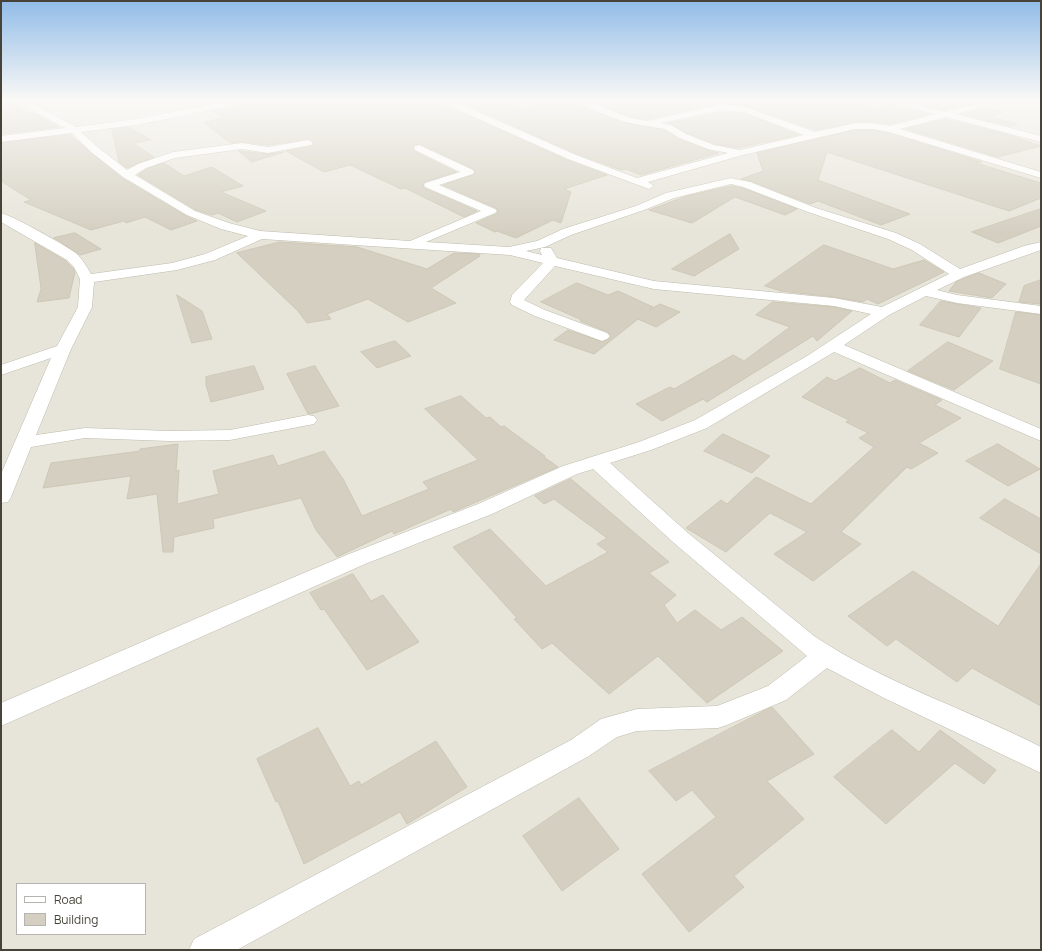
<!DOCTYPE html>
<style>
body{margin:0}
#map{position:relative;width:1042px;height:951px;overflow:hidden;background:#f3f2ea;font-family:Manrope,sans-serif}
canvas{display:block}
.frame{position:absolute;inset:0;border:2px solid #474339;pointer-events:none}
.legend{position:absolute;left:16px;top:883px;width:130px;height:52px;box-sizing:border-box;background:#fff;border:1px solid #b5b4b0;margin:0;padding:5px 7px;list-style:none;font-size:12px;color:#474339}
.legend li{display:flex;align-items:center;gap:8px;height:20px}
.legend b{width:20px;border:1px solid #b5b4b0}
</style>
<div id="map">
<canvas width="1042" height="951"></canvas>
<div class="frame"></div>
<ul class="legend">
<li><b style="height:5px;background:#fff"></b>Road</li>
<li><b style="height:11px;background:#d4cfc1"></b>Building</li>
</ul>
</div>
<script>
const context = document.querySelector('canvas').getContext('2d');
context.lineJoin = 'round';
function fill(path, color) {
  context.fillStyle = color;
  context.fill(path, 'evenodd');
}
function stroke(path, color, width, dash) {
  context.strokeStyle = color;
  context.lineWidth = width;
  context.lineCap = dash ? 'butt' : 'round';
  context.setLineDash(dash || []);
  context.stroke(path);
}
const residential = new Path2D(`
 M1 100H1041V950H1ZM17 884H145V934H17Z`);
const building = new Path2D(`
 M251 100H422L427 103 435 102 446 108 449 107 567 160 607 175 564 189 571 192 561 223 553 220 516 238 497 231 495 232 476 223 496 214 498 211 496 208 443 185 473 175 475 173 474 169 420 144 414 145 413 149 414 151 456 172 425 182 423 184 424 188 477 211 464 217 405 188 401 189 350 165 324 172 286 151 312 146 314 142 308 139 268 145 242 142 230 143 204 122 224 118 213 111 246 104Z
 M489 100H500L522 110 553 103 563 106 572 103 625 123 664 130 679 139 707 150 719 153 641 175 626 169 621 170 577 154 465 104Z
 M605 100H844L873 109 891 105 929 114 890 124 872 122H855L815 130 746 106 723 103 647 119 630 117 594 102Z
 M904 100H960L972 103 945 110Z
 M17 105 29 114 34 113 59 127 1 134V107Z
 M987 108 1003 112 989 117 1017 124 1010 126 962 114Z
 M723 112 744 113 799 135 737 148 714 144 687 133 668 123Z
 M946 119 1010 135 1041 146 998 157 906 129Z
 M129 127 151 140 133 143 154 157 127 168 119 162 112 130Z
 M855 130H872L889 133 982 162 976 163 1041 183V198L1009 211 827 152 818 180 910 214 881 225 818 201 810 204 751 181 741 179 763 171 757 153Z
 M70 135 122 178 186 216 197 221 171 230 145 217 126 223 124 221 91 230 24 202 31 200 1 181V143Z
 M239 151 268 154 284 152 252 162Z
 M164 163 184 176 212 167 243 186 221 192 266 211 237 222 218 213 212 215 196 210 138 175 147 169Z
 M731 186 743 188 797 209 785 215 735 197 692 223 649 210 687 196Z
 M1041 209V226L998 243 972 232Z
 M75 233 101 249 80 255 54 238Z
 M730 234 739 249 694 276 672 269Z
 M280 242 357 247 427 269 454 253 479 254 480 256 431 288 456 303 408 322 368 299 327 314 331 319 307 323 298 311 237 253Z
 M35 243 66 261 73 268 75 272 69 298 37 302 41 289Z
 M824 245 893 269 924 260 944 272 878 304 867 299 863 302 834 297 781 291 765 286Z
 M979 273 1006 284 992 298 949 291 956 282Z
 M1041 280V304L1019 302 1024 286Z
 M577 283 608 295 618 291 653 307 649 310 660 304 680 312 656 327 638 319 594 354 554 340 568 330 603 342 611 337 608 332 580 321 582 320 541 302Z
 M177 295 202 311 212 339 192 343Z
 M941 301 957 304 981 308 959 337 920 325Z
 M773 302 834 307 852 311 817 341 813 336 707 402 703 399 662 421 636 404 670 387 674 389 733 355 744 361 790 327 756 315Z
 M1016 312 1041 315V384L1000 369Z
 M395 341 411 356 377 368 361 352Z
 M948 342 993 361 954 390 908 371Z
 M254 366 264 389 211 402 206 385V377Z
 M315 366 339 406 310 414H308L287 374Z
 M860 368 890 383 895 380 942 400 935 405 961 418 919 443 938 453 911 469 907 467 841 532 861 544 813 581 774 554 807 532 770 513 726 552 686 528 721 500 727 504 756 477 811 504 874 447 859 438 868 433 846 422 849 420 802 397 827 377 835 381Z
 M461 396 486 418 490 417 501 427 504 426 545 456 544 457 558 467 453 512 451 509 394 534 392 531 337 557 316 530 301 498 213 519 214 528 174 537 173 552H163L157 494 127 499 131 476 43 488 51 463 140 451V449L178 444 176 471 179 470 177 504 219 494 213 471 273 455 278 466 324 451 343 479 362 516 429 489 423 482 478 460 425 409Z
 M723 434 770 456 752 473 704 451Z
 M998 444 1040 469 1008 486 966 461Z
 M571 479 669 562 649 573 676 595 664 605 677 623 695 610 721 630 742 617 783 651 707 703 658 656 609 694 552 643 542 649 514 619 517 618 453 547 490 529 546 586 608 552 597 544 607 538 554 499 544 504 535 496Z
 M1005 499 1041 519V554L980 518Z
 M1041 564V706L972 668 957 682 896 639 887 646 848 616 913 571 998 626Z
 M353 574 371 601 383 595 419 642 367 670 324 609 321 610 310 593Z
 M772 707 814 754 767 781 804 819 734 876 744 887 689 932 642 874 716 817 692 790 676 801 649 771Z
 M318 728 350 786 359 781 361 785 436 741 467 787 407 824 400 812 304 864 278 801 276 802 257 759Z
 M892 730 919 752 940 730 996 770 984 784 955 763 886 824 834 777Z
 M579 798 619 849 562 891 523 836Z`);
const minor = new Path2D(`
 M1 100H27L76 127 136 119 234 100H250L246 103 136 125 81 132 99 148 127 170 138 164 173 152 242 143 268 147 308 140 311 141 313 143 311 145 268 153 242 149 175 158 146 168 135 175 195 211 229 223 260 231 410 241 481 211 425 187 424 185 425 183 460 172 415 150 414 148 415 146 419 145 473 170 474 172 473 174 439 185 495 209 497 211 495 213 426 242 509 247 537 241 563 229 636 206 666 193 731 178 750 182 816 208 896 233 920 244 960 269 1024 246 1041 242V250L964 277 937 290 957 295 1041 306V314L957 303 926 296 889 315 844 345 1041 429V441L834 352 707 428 651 450 610 463 688 533 814 636C884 683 967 709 1041 747V773L882 697 827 668 786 700 727 725 718 728 637 731 617 737 589 756 237 950H189L194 939 571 740 601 719 637 709 717 706 768 686 807 656 674 543 593 469 577 474 492 514 365 564 1 726V703L216 610 349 554 478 504 563 466 639 442 695 420 807 356 871 314 834 306 654 289 555 266 524 300 545 310 607 333 610 336 607 339 602 341 535 316 512 305 510 302 512 295 543 263 510 255 262 239 215 260 177 270 94 282 92 307 71 349 36 435 85 428 169 431 230 430 308 415 314 416 317 420 314 424 230 440 169 441 85 438 31 447 11 497 8 502 1 503V474L51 358 1 375V365L57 346 78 307 80 279 74 267 67 260 1 222V213C15 217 65 245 77 254 83 260 87 267 91 274L172 263 205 254 248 236 221 229 187 215 123 177 91 152 72 133 1 142V136L65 128 19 103 1 106ZM731 184 743 187 808 212 888 239 912 250 949 274 882 307 834 298 654 281 557 258 551 248H541L540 251 542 255 526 251 545 247 571 235 644 210 674 198Z
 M440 100H451L576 155 637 178 728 153 708 149 680 138 665 129 625 122 572 102 571 100H583L630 118 647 121 723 104 746 107 815 132 855 123H872L890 126 935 114 886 102 885 100H899L945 112 991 100H1005L1004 102 956 114 1041 136V142L946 117 900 129 1041 172V178L889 132 872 129H855L743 155 648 182 654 186 649 189 568 159 441 102ZM723 110 744 112 804 135 740 150 714 145 686 134 671 125 660 123Z
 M1018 100H1030L1041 103V109L1019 102Z`);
fill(residential, '#e7e4d9');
fill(building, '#d4cfc1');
stroke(building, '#cec8b5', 1);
stroke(minor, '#bebbae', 1);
fill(minor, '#fff');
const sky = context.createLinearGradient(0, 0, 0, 233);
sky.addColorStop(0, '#91bce8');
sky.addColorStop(0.43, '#faf9f6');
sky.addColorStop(1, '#faf9f600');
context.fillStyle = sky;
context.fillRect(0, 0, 1042, 233);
</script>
